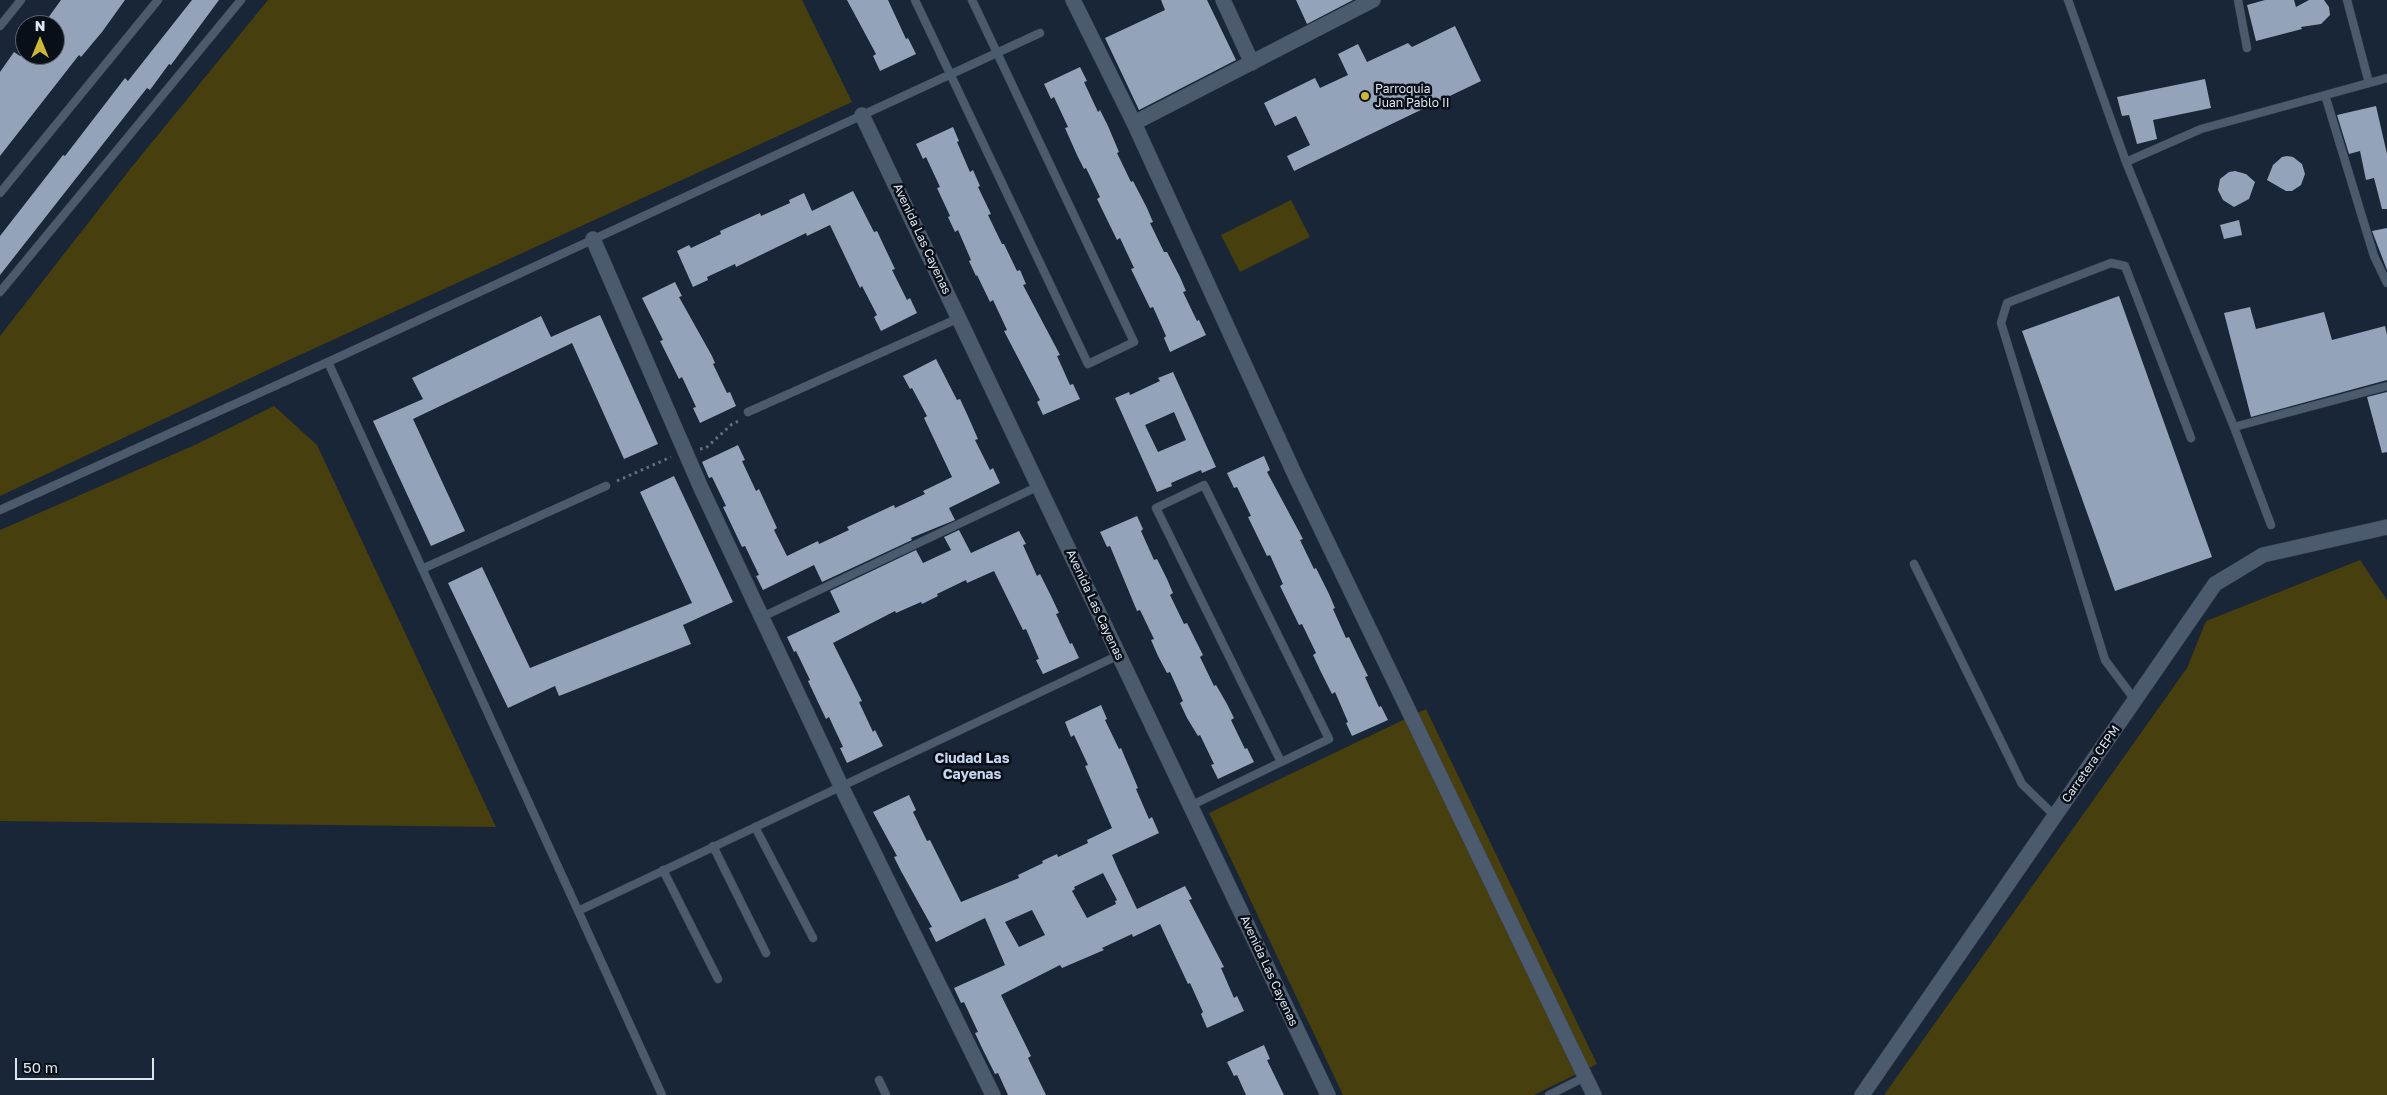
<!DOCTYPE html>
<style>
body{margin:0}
#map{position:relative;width:2387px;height:1095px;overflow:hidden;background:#192637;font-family:"Golos Text",sans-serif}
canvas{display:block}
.north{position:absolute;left:15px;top:15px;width:50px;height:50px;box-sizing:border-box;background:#090f16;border:1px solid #5e656e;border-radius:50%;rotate:0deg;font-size:14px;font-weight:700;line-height:20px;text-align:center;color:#dde5f1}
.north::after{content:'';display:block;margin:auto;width:18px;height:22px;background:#ceb838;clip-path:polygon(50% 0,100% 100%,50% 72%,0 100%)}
.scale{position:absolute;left:15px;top:1058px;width:139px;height:22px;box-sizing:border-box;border:2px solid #dde5f1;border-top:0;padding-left:6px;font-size:15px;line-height:18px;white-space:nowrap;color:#dde5f1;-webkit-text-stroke:4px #090f16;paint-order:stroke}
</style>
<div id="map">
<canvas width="2387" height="1095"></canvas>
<div class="north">N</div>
<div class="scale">50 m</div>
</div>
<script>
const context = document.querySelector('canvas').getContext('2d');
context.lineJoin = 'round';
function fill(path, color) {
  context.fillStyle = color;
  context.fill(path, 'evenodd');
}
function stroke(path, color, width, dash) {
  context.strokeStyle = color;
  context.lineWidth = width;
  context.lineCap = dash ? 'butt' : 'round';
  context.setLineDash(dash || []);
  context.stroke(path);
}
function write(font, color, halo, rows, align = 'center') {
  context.font = font + ' "Golos Text",sans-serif';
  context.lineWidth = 5;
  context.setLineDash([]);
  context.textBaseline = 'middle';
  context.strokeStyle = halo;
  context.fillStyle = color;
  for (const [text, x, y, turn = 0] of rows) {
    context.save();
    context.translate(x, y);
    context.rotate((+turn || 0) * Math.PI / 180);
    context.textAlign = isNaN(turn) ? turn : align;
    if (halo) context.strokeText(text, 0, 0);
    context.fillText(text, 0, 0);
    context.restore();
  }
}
const green = new Path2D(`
 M268 0H802L852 102 291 359 0 496V336L131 168Z
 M1291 200 1310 237 1240 272 1221 235Z
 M274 406 317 445 496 827 0 821V530L197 444Z
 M2360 560 2387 600V1095H1884L2187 668 2206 621Z
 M1426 709 1597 1064 1534 1095H1343L1209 813Z`);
const building = new Path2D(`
 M61 0H125L102 32 81 57 79 55 0 156V72L14 52 20 56 55 55V25H43Z
 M192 0H219L171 65 169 64 150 90 147 88 0 275V236L63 155 65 156 125 78 128 81Z
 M847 0H888L906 39 908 38 916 54 880 71 873 56 876 54Z
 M1161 0H1207L1236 60 1139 110 1105 38 1165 10Z
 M1296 0H1353L1307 24Z
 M2265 0H2294L2296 7 2309 0H2324L2329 7 2330 15 2321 24 2301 27 2302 29 2256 41 2247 5Z
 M1455 26 1481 81 1294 171 1287 156 1310 145 1296 116 1275 126 1264 103 1315 78 1320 88 1348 75 1338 54 1358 44 1367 62 1408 43 1412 47Z
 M1080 67 1087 81 1084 82 1098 112 1100 110 1108 126 1119 152 1117 153 1131 182 1133 181 1147 208 1153 222 1150 223 1164 252H1167L1180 277 1186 291 1183 292 1197 321 1199 320 1206 335 1170 352 1164 338 1166 336 1153 307 1150 308 1131 269 1134 268 1120 238 1117 240 1097 199 1100 197 1086 168 1084 169 1077 155 1065 128 1068 127 1054 97 1051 99 1044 84Z
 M2205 79 2211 108 2153 120 2157 139 2137 144 2129 115 2122 116 2117 97Z
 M2376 106 2387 154V209H2382L2374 178 2366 180 2360 151 2349 154 2337 115Z
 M953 127 959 141 957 142 970 172 973 170 980 186 978 187 991 214 988 215 1002 244H1004L1017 271 1020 270 1026 284 1023 285 1060 355 1057 356 1070 385 1073 384 1080 399 1043 415 1037 402 1040 400 1004 331 1007 330 993 300 990 302 977 275 976 276 969 261 971 260 958 230 955 232 948 217 950 216 937 188 940 187 926 157 923 159 916 144Z
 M2287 156 2293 157 2302 164 2305 174 2301 185 2292 191H2286L2267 180 2273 165 2282 157Z
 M2235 171 2246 174 2255 182 2249 199 2234 207 2223 200 2218 190 2220 179 2229 172Z
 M853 191 874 232 877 231 885 248 895 269 892 270 907 300 910 298 917 313 881 331 874 317 877 315 862 286 860 288 830 225 807 236 806 233 736 267 735 264 707 277 708 280 693 287 677 251 689 245 691 248 721 234 720 231 760 213 761 216 790 203 789 200 804 193 812 211Z
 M2239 220 2242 235 2224 239 2220 225Z
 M2387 228V270L2372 231Z
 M675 282 682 296 679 297 712 356 715 363 713 364 727 393 730 392 736 406 700 423 693 408 696 407 682 377 679 379 660 341 663 340 642 298Z
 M2119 296 2212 557 2115 591 2022 331Z
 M2250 307 2256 329 2324 312 2332 340 2385 326 2387 335V380L2251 417 2224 313Z
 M600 315 658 444 624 459 572 343 413 419 465 531 431 546 373 421 423 399 412 378 541 316 551 337Z
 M936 359 957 400 960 399 967 414 978 439 975 440 990 470 993 468 1000 483 949 508 955 520 911 538 912 540 822 582 814 565 763 590 756 576 759 575 745 546 742 547 723 507 726 506 712 477 709 478 702 462 738 445 745 460 742 461 756 491 759 489 777 528 774 530 787 556 818 541 819 544 849 530 847 527 894 505 895 508 925 494 923 491 952 477 924 418 927 416 912 388 910 389 903 376Z
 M1173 372 1216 467 1202 473 1201 470 1171 483 1172 486 1157 492 1115 398 1129 392 1130 395 1160 381 1158 378ZM1174 412 1186 440 1158 452 1145 425Z
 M2387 392V452L2382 453 2367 397Z
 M1264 456 1270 470 1267 472 1303 539 1300 540 1314 569 1316 568 1329 594 1335 608 1333 609 1346 638 1349 637 1361 662 1368 676 1365 677 1379 707 1381 706 1388 720 1352 736 1346 723 1348 722 1335 692 1332 694 1320 670 1313 655 1316 653 1302 624 1299 625 1280 586 1283 584 1270 555 1267 556 1248 517 1251 516 1237 487 1234 488 1227 473Z
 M674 476 733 602 683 625 691 644 559 696 555 686 508 708 448 583 482 567 530 668 692 603 640 492Z
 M1137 516 1143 529 1141 531 1154 560 1157 559 1167 579 1173 593 1170 595 1184 624 1187 623 1203 655 1200 657 1214 686 1216 685 1227 704 1234 718 1231 720 1245 749 1247 748 1254 762 1218 779 1211 765 1214 764 1200 735 1198 736 1187 718 1180 703 1183 701 1170 672 1167 673 1158 656 1151 640 1154 639 1140 610 1137 611 1110 546 1107 547 1100 532Z
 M959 530 971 553 1019 531 1026 544 1023 545 1037 576 1040 574 1052 598 1059 613 1056 614 1070 644 1072 643 1079 658 1043 674 1036 660 1039 659 1026 629 1023 630 994 571 967 583 966 580 937 594 938 596 922 604 921 602 896 613 895 611 833 643 862 701 859 702 873 732 875 730 883 746 847 763 840 748 843 747 829 717 826 719 808 681 810 680 796 651 794 652 787 637 840 612 830 591 916 550 923 563 951 550 944 537Z
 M1101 705 1107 719 1105 720 1119 749 1121 748 1138 788 1136 789 1149 819 1152 817 1159 833 1112 855 1118 869 1137 909 1185 886 1192 899 1189 900 1224 967 1221 968 1234 998 1237 996 1244 1011 1207 1028 1201 1014 1203 1012 1190 983 1188 984 1160 924 1133 937 1132 934 1102 948 1104 950 1062 968 1060 965 1001 995 1031 1056 1028 1058 1046 1095H1008L998 1073 995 1074 982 1048 975 1033 978 1032 964 1002 961 1003 954 988 1005 965 985 918 936 942 929 928 932 927 901 871 894 857 897 856 873 812 909 795 916 810 913 812 927 841 930 840 961 902 1019 878 1018 875 1043 863 1042 861 1057 854 1058 857 1088 843 1087 840 1112 828 1085 766 1088 765 1074 735 1071 737 1065 722ZM1103 873 1117 900 1115 901 1116 904 1087 918 1072 891 1075 889 1074 887ZM1032 910 1045 935 1019 947 1005 922Z
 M1264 1045 1270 1059 1267 1060 1284 1095H1246L1237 1075 1234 1076 1227 1062Z`);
const path = new Path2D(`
 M700 449 706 448 732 424 739 421
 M617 481 671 457`);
const lane = new Path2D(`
 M915 0 1088 364 1134 342 972 0
 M2068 0 2126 162
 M2238 0 2247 48
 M2347 0 2369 83
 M0 26 21 0
 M2325 95 2374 256 2387 283
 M0 193 158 0
 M0 292 241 0
 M328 362 662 1095
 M748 412 959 318
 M2234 427 2387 386
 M0 510 328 362 1040 33
 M2271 525 2234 427 2126 162 2201 129 2387 78
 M1914 564 2022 784 2055 816
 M422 569 606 486
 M762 617 1039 486
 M2135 700 2105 660 2001 323 2007 303 2111 263 2125 266 2191 438
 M1190 806 1329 739 1204 485 1156 508 1281 762
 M755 827 813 938
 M713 846 766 953
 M663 870 718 979
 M578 911 1119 655
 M879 1080 886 1095
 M1549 1095 1585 1077`);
const street = new Path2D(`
 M1073 0 1134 123 1295 475 1594 1095
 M1223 0 1252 63
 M862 115 1328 1095
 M1134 123 1373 0
 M593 239 701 488 841 786 993 1095
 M1862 1095 2215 584 2263 555 2387 527`);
const markers = [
 [1365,96,5,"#ceb838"]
];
const poiNames = [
 ["Parroquia",1375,89],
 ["Juan Pablo II",1375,103]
];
const streetNames = [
 ["Avenida Las Cayenas",922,239,65],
 ["Avenida Las Cayenas",1095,605,65],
 ["Carretera CEPM",2091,764,-55],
 ["Avenida Las Cayenas",1269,971,65]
];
const neighbourhoodNames = [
 ["Ciudad Las",972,759],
 ["Cayenas",972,775]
];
fill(green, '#473f0e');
fill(building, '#94a3ba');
stroke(lane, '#384251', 9);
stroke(street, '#384251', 16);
stroke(path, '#646f7f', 3, [2.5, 4]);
stroke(lane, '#4c5a6e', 8);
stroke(street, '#4c5a6e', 15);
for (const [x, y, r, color] of markers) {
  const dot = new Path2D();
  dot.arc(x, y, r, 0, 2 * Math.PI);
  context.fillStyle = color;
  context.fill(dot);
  stroke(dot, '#090f16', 2);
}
write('12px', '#dde5f1', '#090f16', poiNames, 'left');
write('12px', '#dde5f1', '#090f16', streetNames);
write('bold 14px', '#c7d7ef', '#090f16', neighbourhoodNames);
</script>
